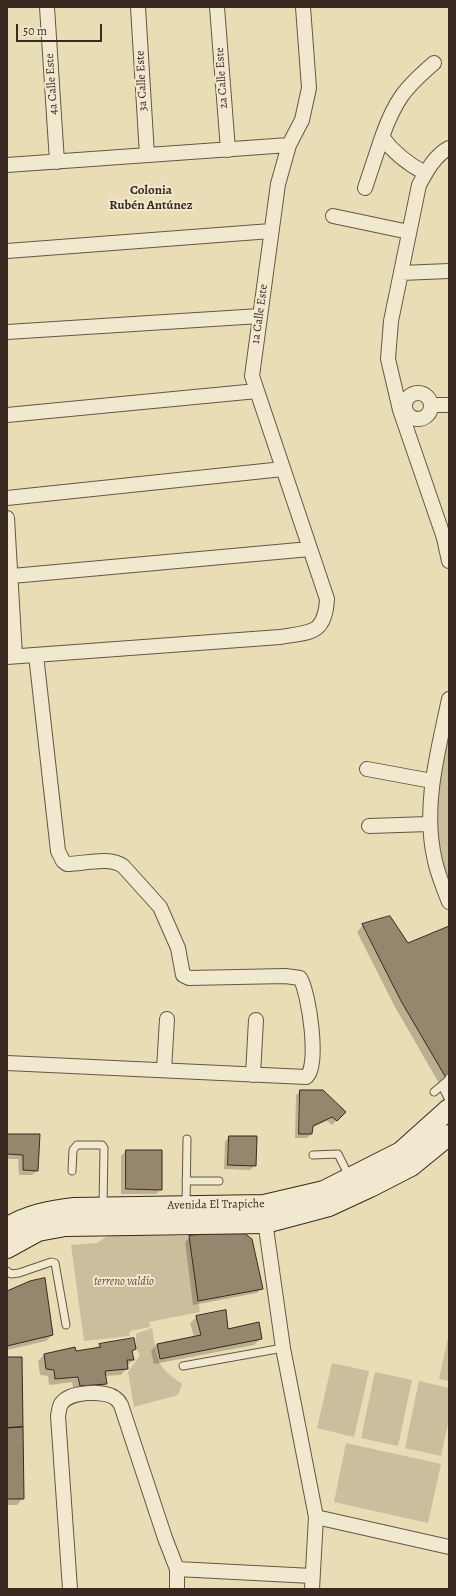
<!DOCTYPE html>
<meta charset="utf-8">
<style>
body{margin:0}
#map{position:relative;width:456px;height:1596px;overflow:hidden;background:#e8ddb5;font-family:Alegreya,serif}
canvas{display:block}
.frame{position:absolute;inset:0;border:8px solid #392920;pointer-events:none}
.scale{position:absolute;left:16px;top:24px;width:86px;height:18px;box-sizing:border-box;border:2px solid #392920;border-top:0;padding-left:5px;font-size:12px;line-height:14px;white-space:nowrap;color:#392920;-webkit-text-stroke:3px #f0e9cf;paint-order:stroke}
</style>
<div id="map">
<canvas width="456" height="1596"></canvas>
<div class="frame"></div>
<div class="scale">50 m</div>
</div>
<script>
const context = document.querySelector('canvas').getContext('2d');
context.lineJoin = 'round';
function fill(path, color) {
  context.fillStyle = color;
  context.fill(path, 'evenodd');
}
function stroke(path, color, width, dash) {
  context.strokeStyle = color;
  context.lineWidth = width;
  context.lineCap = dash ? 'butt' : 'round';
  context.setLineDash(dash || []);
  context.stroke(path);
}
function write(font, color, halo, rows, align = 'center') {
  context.font = font + ' Alegreya,serif';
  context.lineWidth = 4;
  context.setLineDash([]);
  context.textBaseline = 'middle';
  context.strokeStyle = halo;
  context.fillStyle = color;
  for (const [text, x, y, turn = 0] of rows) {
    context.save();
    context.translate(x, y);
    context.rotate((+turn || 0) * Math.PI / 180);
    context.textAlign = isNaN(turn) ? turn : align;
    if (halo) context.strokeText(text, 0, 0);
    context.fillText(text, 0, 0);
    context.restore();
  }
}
const green = new Path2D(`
 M449 724V878C439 871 433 807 435 794 437 771 444 747 449 724Z
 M109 1235 189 1236 200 1312 149 1322 150 1327 130 1331 129 1336 84 1341 71 1245 97 1243Z
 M152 1328C158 1360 154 1365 182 1384L178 1395 134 1407 128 1372 140 1355 136 1349V1334Z
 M449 1333V1381L439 1379Z
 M332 1363 369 1371 354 1437 317 1428Z
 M375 1372 412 1380 398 1446 361 1438Z
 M419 1381 449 1388V1419L441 1456 405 1448Z
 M346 1443 441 1464 428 1523 334 1502Z`);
const shadow = new Path2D(`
 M363 925 408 944 449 927V1095L447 1097 395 1007 357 932Z
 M301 1091 345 1112 332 1125 327 1121 311 1128V1134L307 1138H295L296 1095Z
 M7 1135 37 1171 32 1175H19L18 1159H7Z
 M230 1137 255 1165 250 1170 224 1169 225 1141Z
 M126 1151 161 1189 156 1194H121V1156Z
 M190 1237 251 1240 262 1288 257 1293 193 1305 185 1242Z
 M7 1292 52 1335 46 1341 7 1350Z
 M197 1317 227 1331 260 1339 254 1345 154 1364 151 1351 157 1344 194 1337 190 1323Z
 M133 1340 131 1352 133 1360 127 1366V1368L121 1375 105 1376 106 1383 100 1389 74 1392 72 1382 49 1385 48 1376 40 1375 38 1361 44 1355 94 1349 99 1345Z
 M7 1358 23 1498 17 1505H7Z`);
const building = new Path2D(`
 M390 916 408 943 449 926V1083L401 1001 362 924Z
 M300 1090H323L346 1112 337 1121 332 1117 313 1126 312 1134H299Z
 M7 1134H40L38 1171 23 1170V1155L7 1154Z
 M229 1136H257L256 1166 228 1165Z
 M126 1150H162V1190L126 1189Z
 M233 1231 244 1233 252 1239 263 1289 198 1301 189 1236Z
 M45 1278 53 1335 7 1346V1291L30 1281Z
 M226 1310 228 1329 259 1322 262 1339 160 1359 157 1344 201 1335 196 1316Z
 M134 1338 136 1349 132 1351 134 1360H127L128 1369 105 1371 107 1384 80 1386 78 1377 55 1379 54 1370 46 1369 44 1354 75 1347 76 1351 101 1347 99 1344Z
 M7 1357H22L23 1427 7 1428Z
 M23 1427 24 1499H7V1428Z`);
const service = new Path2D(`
 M449 1078 444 1090 449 1100
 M434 1092 447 1081
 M313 1155 338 1154 349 1176
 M72 1171 73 1150 77 1145H102L104 1148 103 1207
 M186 1181H219
 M186 1205 187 1139
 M7 1271 11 1274 19 1273 51 1262 55 1263 66 1325
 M183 1366 283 1348`);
const minor = new Path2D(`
 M47 7 57 162
 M138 7 147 155
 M217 7 228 150
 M449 148C435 155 426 172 419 185L391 321 388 359 400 410 444 538 449 561
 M7 165 289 145
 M425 173C408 164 393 152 382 137 395 100 405 88 434 63
 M365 188 382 137
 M333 216 409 232
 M7 251 271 231
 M401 273 449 271
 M7 332 260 316
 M405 406a13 13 0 1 1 26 0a13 13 0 1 1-26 0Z
 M431 405H449
 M7 415 257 391
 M7 498 283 469
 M7 518 15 656
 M12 576 310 549
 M7 657 280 637C310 632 325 635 327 599L252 376 278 184 289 145 302 120 309 88 303 7
 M449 699C438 752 422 807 435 861 438 875 444 889 449 902
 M367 769 432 781
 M369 826 429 824
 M7 1063 306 1077C320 1068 309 992 300 978L285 976 189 978 183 975 178 948 160 907 123 866C109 856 84 864 67 864L63 861 58 851 36 655
 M164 1070 167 1019
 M253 1075 256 1020
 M264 1214 283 1348 316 1517 312 1589
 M316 1517 449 1547
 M177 1569 312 1576
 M70 1589 58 1416C59 1412 59 1407 61 1404 69 1391 104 1390 115 1398 118 1400 120 1403 121 1405L165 1538 177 1569V1589`);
const secondary = new Path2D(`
 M7 1228C27 1215 50 1211 74 1208L264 1205 324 1191 401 1152 449 1109
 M7 1248 38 1231 65 1226 265 1223 329 1206 370 1187 411 1166 449 1135`);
const streetNames = [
 ["2a Calle Este",222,78,-94],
 ["3a Calle Este",142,81,-93],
 ["4a Calle Este",52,84,-94],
 ["1a Calle Este",260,314,-82],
 ["Avenida El Trapiche",216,1205,-1]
];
const parkNames = [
 ["terreno valdío",124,1282]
];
const neighbourhoodNames = [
 ["Colonia",151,191],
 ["Rubén Antúnez",151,206]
];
fill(green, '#cabe9c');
fill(shadow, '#0003');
fill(building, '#94876d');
stroke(building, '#392920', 1);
stroke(service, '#655645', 9);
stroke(minor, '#655645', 16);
stroke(secondary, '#392920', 22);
stroke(service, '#f0e9cf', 7);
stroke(minor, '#f0e9cf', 14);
stroke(secondary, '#f0e9cf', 20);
write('12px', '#392920', '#f0e9cf', streetNames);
write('italic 12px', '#5d4e3f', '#f0e9cf', parkNames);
write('bold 13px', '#392920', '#f0e9cf', neighbourhoodNames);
</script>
